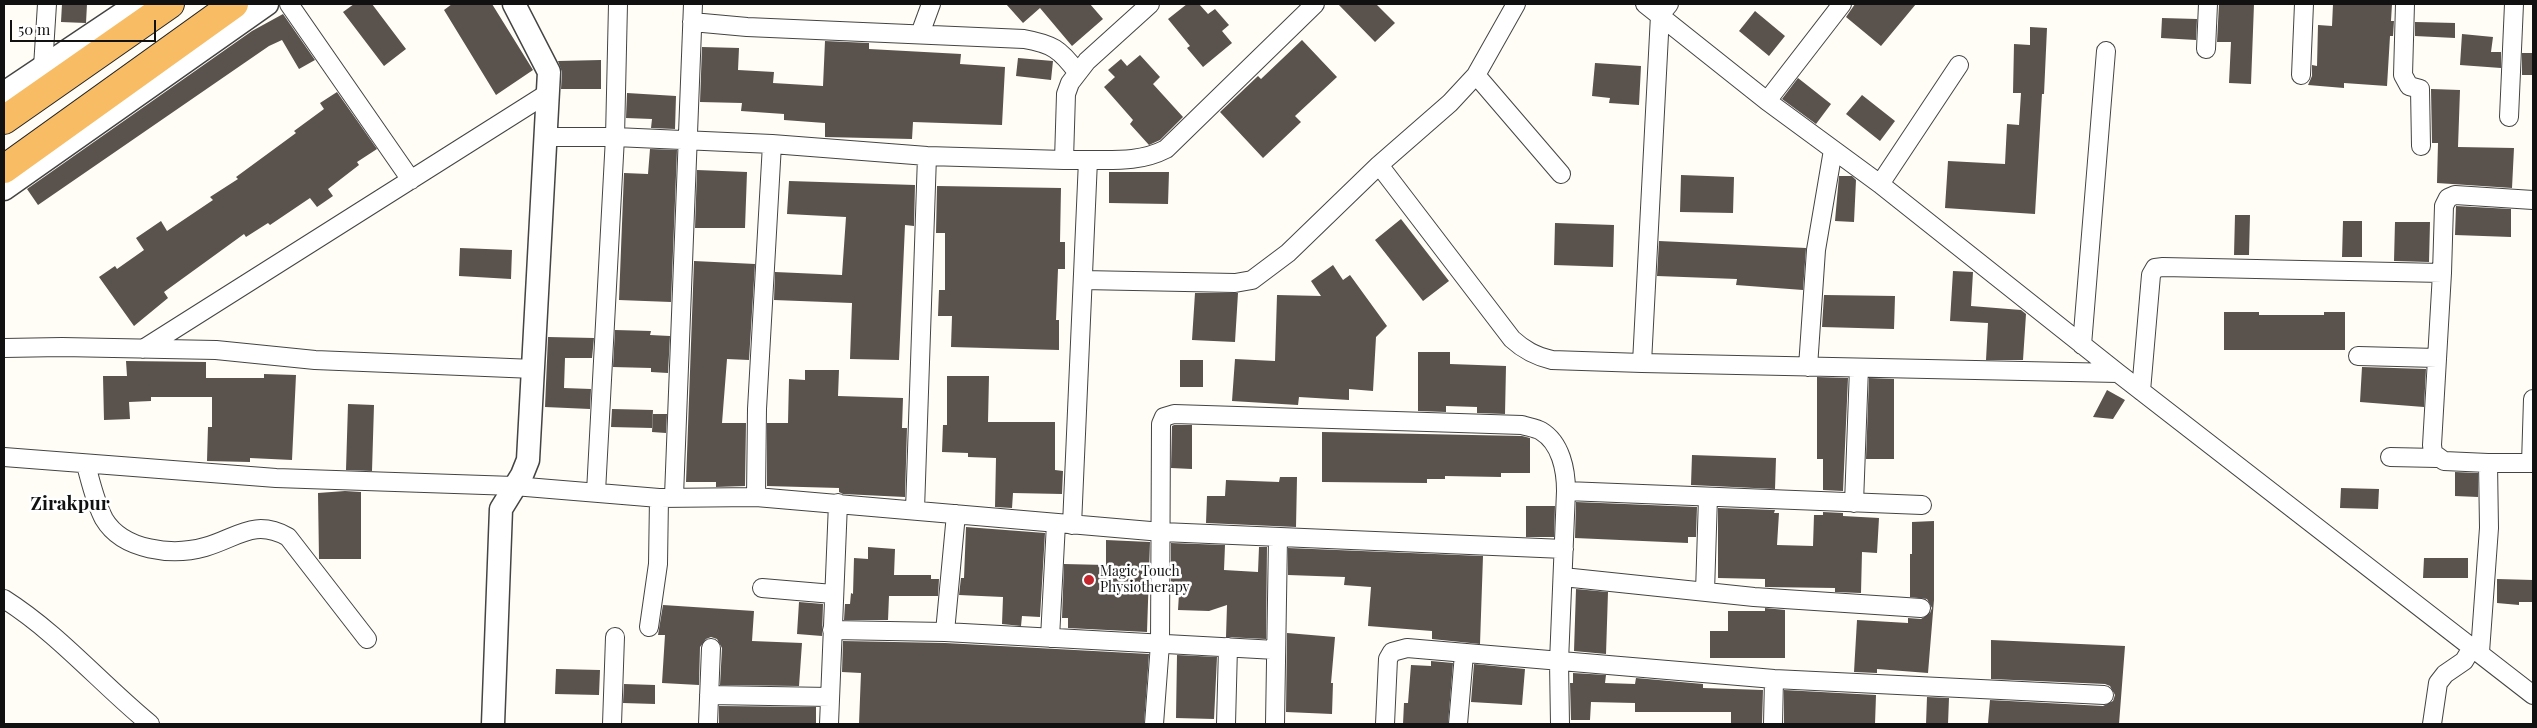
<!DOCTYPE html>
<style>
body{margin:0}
#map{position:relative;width:2537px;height:728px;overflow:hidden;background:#fffdf5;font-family:"Playfair Display",serif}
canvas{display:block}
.frame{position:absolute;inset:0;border:5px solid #111;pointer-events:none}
.scale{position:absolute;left:10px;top:20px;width:146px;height:22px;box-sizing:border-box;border:2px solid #111;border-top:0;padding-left:6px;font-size:15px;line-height:18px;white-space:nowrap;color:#111;-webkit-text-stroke:4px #fff;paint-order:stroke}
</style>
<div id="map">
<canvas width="2537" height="728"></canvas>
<div class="frame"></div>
<div class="scale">50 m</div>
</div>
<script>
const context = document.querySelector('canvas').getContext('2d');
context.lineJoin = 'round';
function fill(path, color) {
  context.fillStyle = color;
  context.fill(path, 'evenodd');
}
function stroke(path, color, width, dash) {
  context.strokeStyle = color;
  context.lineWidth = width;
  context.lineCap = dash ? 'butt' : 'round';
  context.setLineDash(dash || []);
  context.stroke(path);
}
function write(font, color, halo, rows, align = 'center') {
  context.font = font + ' "Playfair Display",serif';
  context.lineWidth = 5;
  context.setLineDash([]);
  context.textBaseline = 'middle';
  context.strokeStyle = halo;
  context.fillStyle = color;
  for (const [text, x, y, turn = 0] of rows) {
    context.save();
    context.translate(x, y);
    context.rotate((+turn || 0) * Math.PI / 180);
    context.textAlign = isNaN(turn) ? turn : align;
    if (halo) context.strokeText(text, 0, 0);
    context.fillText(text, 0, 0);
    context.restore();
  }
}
const building = new Path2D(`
 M62 4H87L86 23 61 22Z
 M354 4H372L406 49 384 66 343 12Z
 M452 4H492L533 70 496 95 444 10Z
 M1006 4H1090L1103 19 1072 46 1040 8 1023 23Z
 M1187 4H1199L1208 14 1215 9 1229 25 1222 31 1232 43 1203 67 1187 48 1190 46 1168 19Z
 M1338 4H1376L1395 23 1375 42Z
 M1855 4H1916L1881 46 1846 17Z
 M2219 4H2254L2251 84 2229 83 2231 42H2217Z
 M2333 4H2392L2391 21H2394L2393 36H2390L2387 86 2344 83V88L2308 85 2312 76V65L2317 66 2318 25 2332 26Z
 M1755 11 1785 36 1769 56 1739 31Z
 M283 14 315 60 299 69 282 40 269 46 38 205 27 189 252 31Z
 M2162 18 2197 19 2196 40 2161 38Z
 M2415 22 2455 23V38L2415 36Z
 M2030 27 2047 28 2044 94H2042L2035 214 1945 208 1948 161 2005 164 2007 124 2019 125 2021 93H2013L2014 44 2030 45Z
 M2462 34 2493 37 2491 52H2501V68L2460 65Z
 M1302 40 1337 77 1295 116 1301 122 1263 158 1220 112 1258 76 1261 79Z
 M825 41 869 43V49L961 54 960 64 1005 67 1002 125 913 122 912 139 825 137V123L784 120V114L741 111 742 103 700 102 702 47 739 48 738 70 774 72 773 83 823 86Z
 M2522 53H2533V75H2522Z
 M1140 55 1160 77 1153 84 1183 117 1160 140 1149 145 1130 124 1133 120 1104 87 1115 77 1108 70 1121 59 1127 66Z
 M1018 58 1053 61 1051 80 1016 76Z
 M601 60V89H561L562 72 558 61Z
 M1595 63 1641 66 1639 105 1609 103 1610 98 1592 96Z
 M1798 78 1831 104 1816 124 1782 99Z
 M2431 89 2460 90 2458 147 2514 148 2512 188 2437 183 2438 143H2432Z
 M337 92 377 149 357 162 359 165 328 189 333 196 317 207 310 198 270 225 268 223 246 237 244 234 164 292 168 298 134 326 99 277 115 266 117 269 144 250 136 238 161 221 167 231 213 200 210 197 238 179 236 177 296 133 294 131 324 109 320 103Z
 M627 93 676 96 675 129 651 128 652 119 626 118Z
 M1862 95 1895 121 1880 141 1846 114Z
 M650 149 677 150 671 302 619 300 624 173 648 174Z
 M697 170 747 172 745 228H695Z
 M1109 172H1169L1168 204 1109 203Z
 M1681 175 1734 177 1733 213 1680 212Z
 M1839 176H1852L1856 180 1854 222 1835 221Z
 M789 181 915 185 914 226 905 225 899 360 850 359 852 303 774 300 775 272 842 275 846 217 787 214Z
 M937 186 1061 188 1060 242H1065V269H1058L1056 320H1059V350L951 347 952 316H938L939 290H945V233H936Z
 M2456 206 2511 209V237L2455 235Z
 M2235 215H2250L2249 255H2234Z
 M1401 219 1449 281 1423 301 1375 240Z
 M2343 221H2362V257H2342Z
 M2395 222H2430L2429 262 2394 261Z
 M1555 223 1614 225 1613 267 1554 265Z
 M1659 241 1806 248 1803 290 1736 285 1737 279 1657 276Z
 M460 248 512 250 511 279 459 276Z
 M694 261 755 264 749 360 727 359 722 423H746L745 486 716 487V482H686Z
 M1333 265 1343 280 1350 275 1387 326 1376 337 1373 391 1349 389V400L1299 397 1298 405 1232 401 1235 359 1275 361 1277 295 1321 296 1311 281Z
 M1953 271 1973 272 1971 306 2021 310 2026 314 2023 360H1986L1988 323 1950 321Z
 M1195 293H1238L1235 342 1192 340Z
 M1824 295 1895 296 1894 329 1822 327Z
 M2224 312H2259V315H2324V312H2345V350H2224Z
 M615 330 651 331 650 335 670 336 668 373 651 372V368L613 367Z
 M548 337 594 338 592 358H565L564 388 591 389 590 409 545 407Z
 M1418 352H1450V364L1506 366 1505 414 1477 413V407L1446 406V412L1418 411Z
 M1180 360H1203V387H1180Z
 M126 361 206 362V378H264V374L296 375 292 460 250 458V462L207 461 208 427H212V397H151V401L129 402 130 419 104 420 103 376H127Z
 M2362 367 2426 369 2424 407 2360 402Z
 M805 370H839L838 396 903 398 902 428H907L905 497 843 494 839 492V488L767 486V423H788L789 379 805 380Z
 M947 376H989L988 422H1055V470L1063 471 1062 494 1013 493 1012 508 995 507 996 458 968 457V453L942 452 943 425H947Z
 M1817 377 1848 378 1843 491 1823 490V459H1817Z
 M1869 378 1894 379V459H1866Z
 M2107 390 2125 400 2113 419 2093 417Z
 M348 404 374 405 372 471 346 470Z
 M612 409 653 410 652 428 611 427Z
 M653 414H667L666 433 652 432Z
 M1174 425H1192V469L1171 468 1172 426Z
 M1322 432 1522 436 1530 438V473H1501V477L1445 476V479H1427V483L1322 482Z
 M1692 455 1776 458 1775 489 1691 485Z
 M2455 472 2478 473V497L2455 496Z
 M1280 477H1297L1296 527 1206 523 1207 496H1225L1226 480 1279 482Z
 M2341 488 2379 489 2378 509 2340 508Z
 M345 491 361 492V559H319L318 493Z
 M1576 502 1697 507 1696 537H1688V543L1575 538Z
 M1526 506H1555L1554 537H1526Z
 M1718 508 1775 510 1774 513H1779L1777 545 1813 546 1814 515H1823V512L1843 513V516L1879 518 1877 553 1862 552 1861 593 1835 592V588L1765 587V579L1718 578Z
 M1934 521V600L1928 673 1877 669V673L1854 672 1857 620 1908 623V618L1921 619 1930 613 1932 608 1927 599 1910 597V554H1912V522Z
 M966 527 1045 533 1040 617 1022 616 1021 626 1002 624 1003 597 959 595 961 578H964Z
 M1106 540 1150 542 1147 632 1068 628V618H1062L1064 564 1106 565Z
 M1171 543 1225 545 1224 570 1258 572 1259 547H1267L1266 639 1226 637 1227 605 1209 611 1178 610 1179 594 1171 593Z
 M868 547 895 549 894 575H931V579H939L938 596H889L888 620H844L845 604H850L851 593 853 594 854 558 868 559Z
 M1288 548 1483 556 1480 644 1432 639V631L1368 626 1371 587 1344 585 1345 577 1288 575Z
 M2424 558H2468V578H2423Z
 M2497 579 2533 580V602H2519V605L2497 603Z
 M1576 589 1608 592 1606 654 1574 651Z
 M799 602 823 604 822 636 797 634Z
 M663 605 754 611 752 641 802 643 799 686 720 685 722 648 717 639 711 637 706 639 700 647 699 685 662 683 665 635H658Z
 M1765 608 1785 610V658H1710V631H1728V611H1765Z
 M1287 633 1335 637 1331 683H1333L1332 714 1286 712Z
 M1991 640 2125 646 2119 724 1988 723 1990 700 2103 706 2113 701 2115 695 2110 686 2105 684 1991 679Z
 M843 641 945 643 1149 654 1144 724H859L861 673 842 672Z
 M1177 655 1217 657 1214 719 1176 718Z
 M1431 661 1453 663 1448 724H1403L1404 703H1408L1411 665 1431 666Z
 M1474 664 1525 669 1522 705 1471 702Z
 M556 669 600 670 599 695 555 694Z
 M1573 673 1606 675 1605 683 1635 684 1636 678 1703 684V688L1763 690 1762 724H1731V712H1635V703L1591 702 1590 720H1571L1570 683H1573Z
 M624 684 655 685V704L623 703Z
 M1784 690 1876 695 1875 724H1784Z
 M1927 697 1949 698 1948 724H1926Z
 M719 706 816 707V724H719Z`);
const minor = new Path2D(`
 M289 4 411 180
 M1645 4 1767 101 1880 184 2118 373 2533 695
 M1669 4 1660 15 1642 363 2118 373
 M2405 4 2403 75 2409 86 2420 89 2421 146
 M692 22 747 27 1024 39C1052 44 1060 49 1077 72
 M920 34 931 4
 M2206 49 2208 4
 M43 67 47 4
 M1476 75 1561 174
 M2301 75 2304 4
 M1767 101 1842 4
 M2509 117 2514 4
 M545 137H615L772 144 927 156 1064 160
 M1088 160C1115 160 1141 162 1166 149L1315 4
 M1379 165 1512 339C1524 350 1535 356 1552 360L1642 363
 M1880 184 1959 65
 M2442 273 2444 206 2448 198 2455 195 2533 200
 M1083 280 1235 283 1252 280 1288 253 1379 165 1450 103 1476 75 1516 4
 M2082 345 2106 51
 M4 348 62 347 216 350 315 360 534 369
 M143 349 548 93
 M2358 356 2437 358
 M1808 367 1816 250 1833 150
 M2141 391 2151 275 2155 268 2163 267 2442 273 2432 445 2433 453 2444 461 2488 463 2489 528 2480 652
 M4 457 276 478 514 486 659 498 756 497 1162 532 1564 549
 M2390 457 2437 458
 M2488 463H2533
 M2531 463 2533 399
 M86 465C91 483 95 502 104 519 123 551 173 556 205 547 237 538 254 518 288 537L367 639
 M596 492 615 137 618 4
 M674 496 693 4
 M756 497 757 409 772 144
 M1854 503 1859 368
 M915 510 927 156
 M1072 525 1088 160H1064L1066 94 1070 83 1087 61 1150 4
 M1563 577 1754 597 1921 608
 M762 588 833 594
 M1705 592 1708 497
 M4 599C59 634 100 683 150 724
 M649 627 658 564 659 498
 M832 630 945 632 1276 650
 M945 632 956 514
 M1050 638 1056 523
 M709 695 830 697
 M612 724 615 637
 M708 724 711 648
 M829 724 838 503
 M1154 724 1160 644 1161 424 1164 417 1174 414 1522 425C1528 427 1536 428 1541 431 1561 443 1566 470 1566 491L1922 505
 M1226 724 1228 647
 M1275 724 1278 538
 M1385 724 1388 659 1392 652 1407 648 1774 679 2104 695
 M1458 724 1464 654
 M1560 724 1559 662 1566 491
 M1773 724 1774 679
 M2432 724 2438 683 2445 674 2464 661 2473 646`);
const tertiary = new Path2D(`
 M4 93 137 4
 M4 189 267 4
 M493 724 501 509 522 475 528 460 549 72 514 4`);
const trunk = new Path2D(`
 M4 120 170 4
 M4 169 234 4`);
const markers = [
 [1089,580,6,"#c4262e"]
];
const poiNames = [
 ["Magic Touch",1100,572],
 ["Physiotherapy",1100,588]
];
const districtNames = [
 ["Zirakpur",70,504]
];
fill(building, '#5a524d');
stroke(minor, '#444', 20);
stroke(tertiary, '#444', 25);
stroke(trunk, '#222', 30);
stroke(minor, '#fff', 18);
stroke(tertiary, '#fff', 22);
stroke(trunk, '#f7bc64', 28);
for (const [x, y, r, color] of markers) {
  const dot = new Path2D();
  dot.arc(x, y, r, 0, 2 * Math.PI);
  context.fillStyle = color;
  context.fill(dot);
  stroke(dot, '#fff', 2);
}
write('14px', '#111', '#fff', poiNames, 'left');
write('bold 19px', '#111', '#fff', districtNames);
</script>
